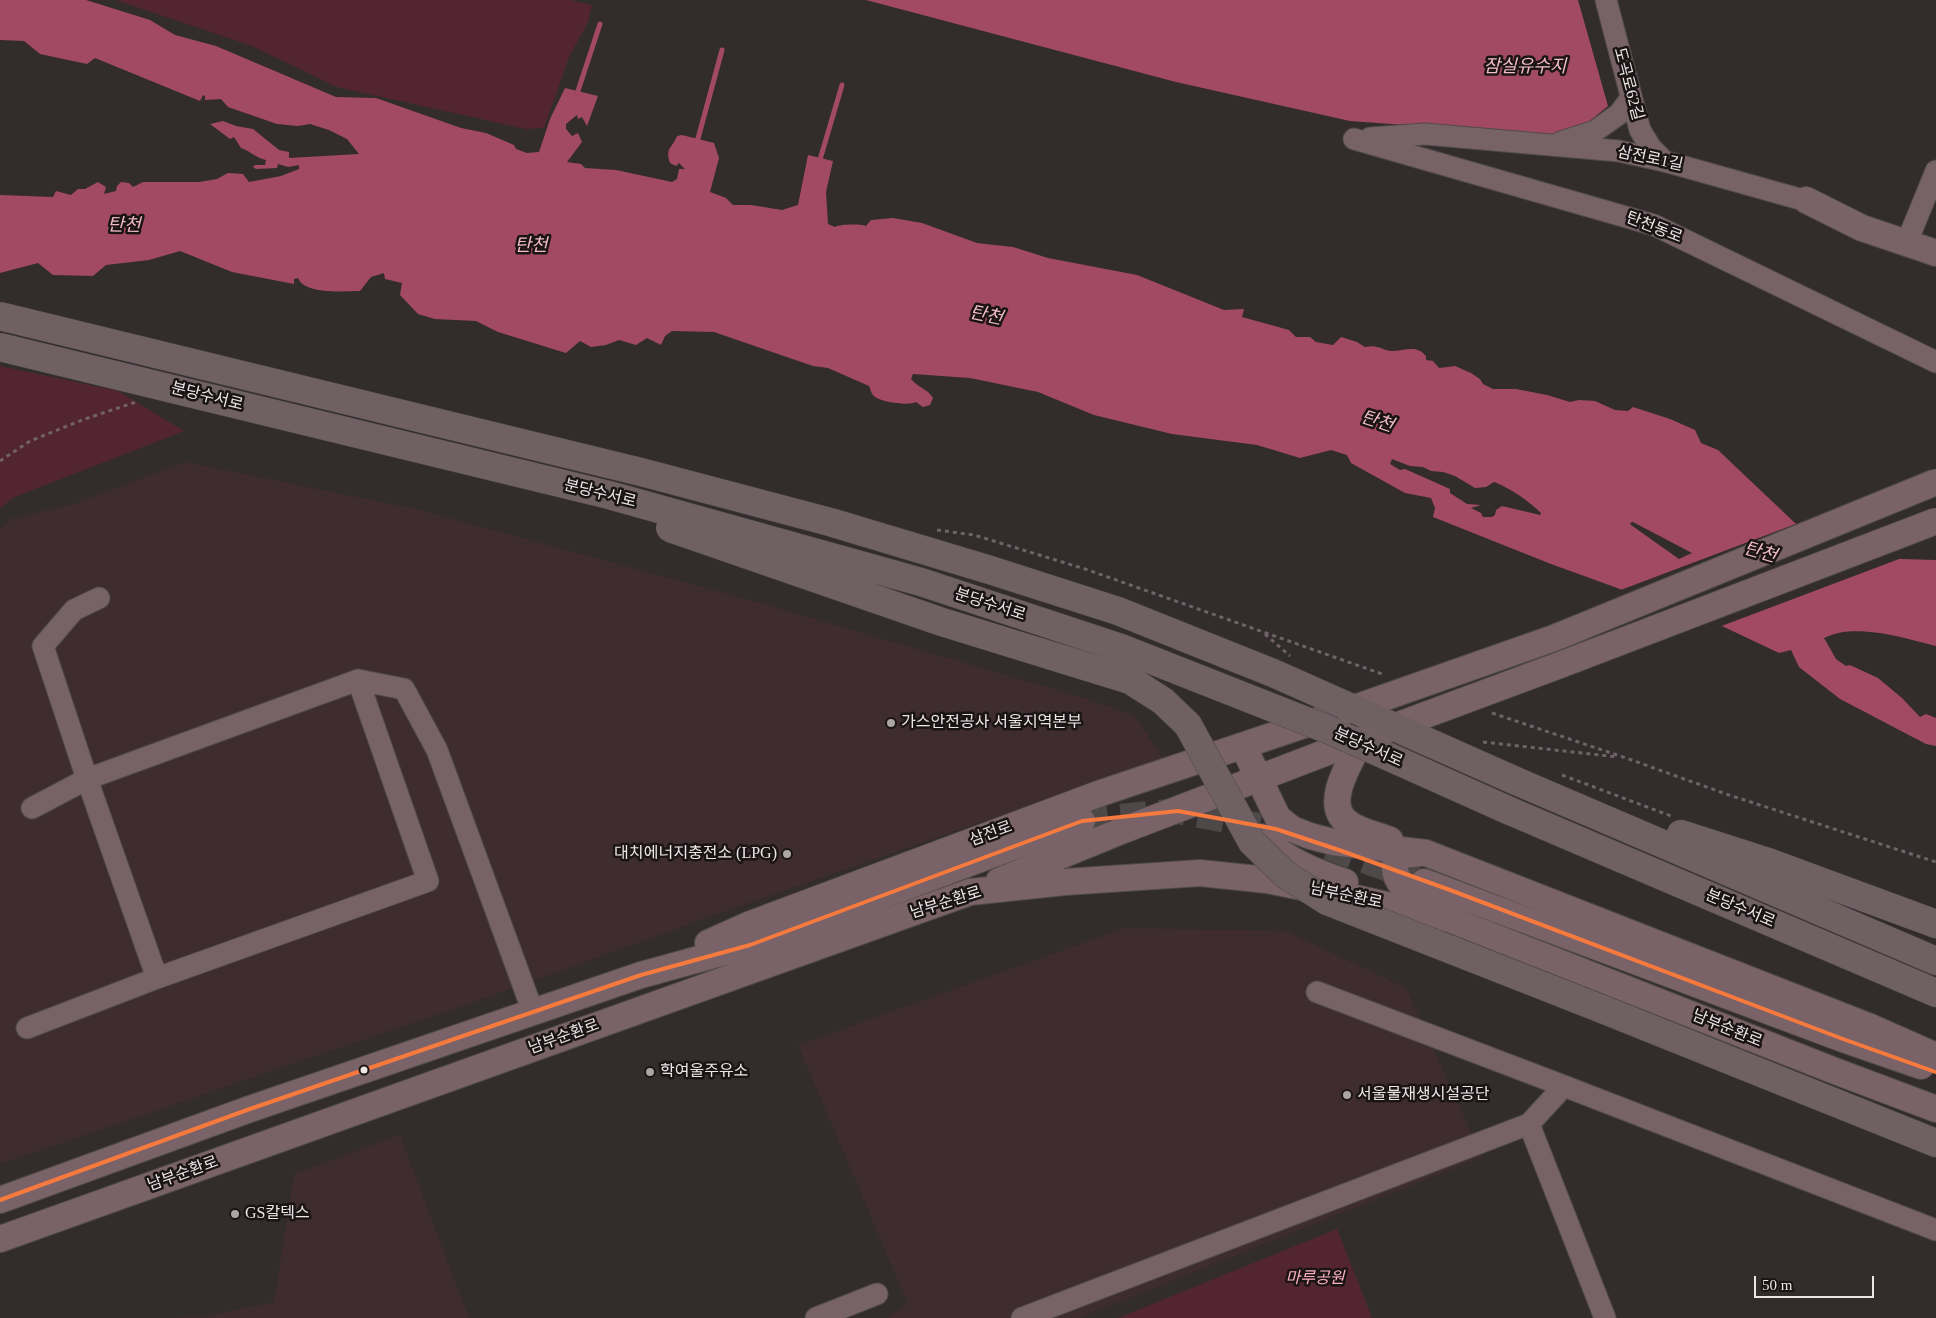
<!DOCTYPE html>
<meta charset="utf-8">
<style>
body{margin:0}
#map{position:relative;width:1936px;height:1318px;overflow:hidden;background:#332c2d;font-family:"Times New Roman",serif}
canvas{display:block}
.scale{position:absolute;left:1754px;top:1276px;width:120px;height:22px;box-sizing:border-box;border:2px solid #ede4e6;border-top:0;padding-left:6px;font-size:15px;line-height:18px;white-space:nowrap;color:#ede4e6;-webkit-text-stroke:4px #1a1415;paint-order:stroke}
</style>
<div id="map">
<canvas width="1936" height="1318"></canvas>
<div class="scale">50 m</div>
</div>
<script>
const context = document.querySelector('canvas').getContext('2d');
context.lineJoin = 'round';
function fill(path, color) {
  context.fillStyle = color;
  context.fill(path, 'evenodd');
}
function stroke(path, color, width, dash) {
  context.strokeStyle = color;
  context.lineWidth = width;
  context.lineCap = dash ? 'butt' : 'round';
  context.setLineDash(dash || []);
  context.stroke(path);
}
function write(font, color, halo, rows, align = 'center') {
  context.font = font + ' "Times New Roman","Noto Sans KR",serif';
  context.lineWidth = 5;
  context.setLineDash([]);
  context.textBaseline = 'middle';
  context.strokeStyle = halo;
  context.fillStyle = color;
  for (const [text, x, y, turn = 0] of rows) {
    context.save();
    context.translate(x, y);
    context.rotate((+turn || 0) * Math.PI / 180);
    context.textAlign = isNaN(turn) ? turn : align;
    if (halo) context.strokeText(text, 0, 0);
    context.fillText(text, 0, 0);
    context.restore();
  }
}
const built = new Path2D(`
 M185 462 416 509 743 598 1088 699 1135 716 1163 759 723 912 477 1001 0 1164V529L11 519 77 503Z
 M1125 928 1286 931 1406 988 1482 1157 1079 1318H886L908 1304 798 1045Z
 M400 1135 469 1318H163L202 1317 274 1302 294 1174Z`);
const green = new Path2D(`
 M116 0H571L592 5 588 22 569 57 544 128 526 129 337 87 252 46Z
 M0 366 118 391 184 431 12 498 0 509Z
 M1337 1229 1372 1318H1118Z`);
const water = new Path2D(`
 M0 0H86L150 20 175 35 216 46 336 97 376 98 461 128 486 133 514 145 516 149 527 153 539 152 550 119 565 88 598 96 587 126 582 117 578 119 577 115 566 124V129L572 136 578 133 582 142 567 162 581 164 585 168 616 170 672 182 677 179 679 169H685L679 163 676 166 670 163C665 147 672 149 677 136L682 135 714 143 719 158 710 192 726 198 733 205H751L782 210 798 205 808 155 833 161 826 192 828 224 835 227C841 224 860 224 866 226L871 220 893 218 922 223 977 243 1013 247 1048 258 1137 275 1224 310 1244 309 1242 317 1289 330 1296 337H1310L1316 342 1333 345 1341 337 1357 342 1365 347C1378 344 1381 350 1392 351 1405 351 1416 344 1426 356V360L1433 361 1439 368 1455 366 1471 373 1480 379 1483 384 1493 389H1516L1547 395 1570 402 1579 400 1595 401 1615 410 1628 411 1633 407 1670 419 1695 430 1701 443 1718 450 1795 523 1902 559 1936 560V646C1905 638 1854 622 1824 638L1836 659 1846 666 1850 665 1878 678 1902 698 1920 717 1926 714 1936 718V746L1926 744 1840 699 1799 667 1791 650 1779 653 1722 626 1551 564 1433 517 1435 508 1431 498 1405 493 1351 463 1347 455 1331 450 1300 458 1257 445 1172 434 1094 415 1038 392 970 378 913 374 911 379C917 387 928 389 933 398L930 405 923 407 916 402C908 406 882 402 875 397 871 394 871 390 869 386L828 368 813 366 714 332 672 331 665 336 661 345 647 338 636 345 619 340 606 345 591 347 580 341 566 353 498 332 476 321 435 319 418 314 400 295 402 283 385 279 384 273 371 277 360 291C344 291 305 295 298 278L294 279V284L232 272 180 251 149 260 106 265 93 276 53 275 38 263 0 273V195L53 197 56 191 71 195 78 189H85L98 182 106 187 104 194 116 191 117 186 121 182 129 183 133 187 143 182H199L217 179 228 173 243 174 249 182 281 176 299 169V165L288 167 278 164 277 168 256 169 253 167 255 165H265L266 160C256 158 250 151 241 148L234 137 230 139 210 124 223 121 236 126 253 129 279 150 289 152V158L359 154 347 139 329 130 310 124 298 126 277 124 228 107 221 99 205 100V96L203 95 200 101 95 58 87 64 40 54 24 41 0 40ZM1392 459 1410 466 1423 467 1431 471 1443 472 1455 476 1475 488 1486 487 1494 482C1510 488 1529 501 1541 513L1540 515 1502 506 1496 510 1495 515 1492 517H1483L1481 513 1471 508 1481 505 1467 504 1450 493V489L1405 469 1400 470 1390 464ZM1633 522 1692 553 1679 559 1631 525 1630 523Z
 M866 0H1578L1608 106 1570 137 1350 121 1176 82Z`);
const pier = new Path2D(`
 M1801 522 1907 556 1719 627 1618 591Z`);
const stream = new Path2D(`
 M576 97 600 24
 M696 146 722 50
 M819 163 842 85`);
const majorTunnel = new Path2D(`
 M1082 821 1178 811 1260 826
 M1328 847 1416 879`);
const path = new Path2D(`
 M0 461 30 441 85 419 136 402
 M937 530 974 535 1085 569 1385 675
 M1265 634 1290 656
 M1492 713 1626 758 1726 794 1936 862
 M1483 742 1618 757
 M1562 775 1671 816`);
const minor = new Path2D(`
 M1606 0 1640 130 1651 148 1664 161
 M1370 138 1425 134 1619 151 1664 161 1821 205
 M1354 139 1654 225 1936 362
 M1561 142 1595 131 1619 114 1631 98
 M1911 232 1936 171
 M99 598 74 610 43 646 87 779 157 978
 M32 808 87 779 358 680 404 689 437 750 533 1012
 M1317 992 1564 1086 1529 1124
 M27 1028 157 978 428 881 358 680
 M1564 1086 1936 1230
 M816 1318 877 1294
 M1022 1318 1529 1124 1605 1318`);
const major = new Path2D(`
 M1806 200 1862 228 1936 253
 M1362 738C1352 760 1322 803 1347 822 1358 831 1377 835 1390 840
 M1243 746 1278 818 1292 829 1310 836 1333 842 1426 853 1868 1026 1936 1056
 M1261 837C1286 860 1313 871 1345 882
 M1421 853 1402 855 1396 860C1389 886 1419 898 1438 911
 M999 881 1121 831 1369 736
 M1424 882 1843 1039 1921 1066
 M708 943 748 925 1101 793 1349 710
 M0 1200 247 1110 641 975 750 945 1082 821
 M0 1239 970 892 1065 882 1200 873 1267 880 1351 897 1449 919 1835 1071 1936 1109`);
const highway = new Path2D(`
 M1516 781 1936 961
 M1510 811 1936 993
 M1681 834 1768 862 1936 924
 M1602 1009 1936 1143`);
const majorBridge = new Path2D(`
 M1349 710 1554 638 1936 482
 M1369 736 1560 665 1936 521`);
const highwayBridge = new Path2D(`
 M0 316 641 472 830 522 990 570 1118 611 1273 673 1516 781
 M0 347 609 495 921 582 1121 648 1329 730 1510 811
 M670 528 942 622 1130 680 1163 701 1188 725 1252 842 1286 875 1327 901 1602 1009`);
const bus1 = new Path2D(`
 M0 1200 247 1110 641 975 750 945 1082 821 1178 811 1276 829 1339 850 1450 890 1843 1039 1936 1072`);
const markers = [
 [891,723,5,"#aca4a5"],
 [787,854,5,"#aca4a5"],
 [364,1070,4.5,"#ede4e6"],
 [650,1072,5,"#aca4a5"],
 [1347,1095,5,"#aca4a5"],
 [235,1214,5,"#aca4a5"]
];
const streetNames = [
 ["도곡로62길",1628,84,75],
 ["삼전로1길",1650,159,12],
 ["탄천동로",1654,228,21],
 ["분당수서로",207,397,14],
 ["분당수서로",600,494,14],
 ["분당수서로",990,605,18],
 ["분당수서로",1368,748,24],
 ["삼전로",991,834,-20],
 ["남부순환로",1346,896,12],
 ["남부순환로",946,903,-17],
 ["분당수서로",1740,909,23],
 ["남부순환로",1727,1029,22],
 ["남부순환로",564,1037,-20],
 ["남부순환로",183,1174,-20]
];
const poiNames = [
 ["가스안전공사 서울지역본부",901,723],
 ["대치에너지충전소 (LPG)",777,854,"right"],
 ["학여울주유소",660,1072],
 ["서울물재생시설공단",1357,1095],
 ["GS칼텍스",245,1214]
];
const parkNames = [
 ["마루공원",1315,1279]
];
const waterNames = [
 ["잠실유수지",1525,67],
 ["탄천",124,226,1],
 ["탄천",531,246],
 ["탄천",986,316,12],
 ["탄천",1377,422,18],
 ["탄천",1760,553,16]
];
fill(built, '#3e2c30');
fill(green, '#532532');
fill(water, '#a24a63');
fill(pier, '#332c2d');
stroke(stream, '#a24a63', 5);
stroke(majorTunnel, '#4f4849', 26, [26, 13]);
stroke(minor, '#504a4b', 23);
stroke(major, '#504a4b', 28);
stroke(highway, '#504a4b', 29);
stroke(path, '#706266', 3, [4, 4]);
stroke(minor, '#776268', 21);
stroke(major, '#796268', 26);
stroke(highway, '#6f6064', 28);
stroke(majorBridge, '#504a4b', 28, []);
stroke(highwayBridge, '#504a4b', 29, []);
stroke(majorBridge, '#796268', 26);
stroke(highwayBridge, '#6f6064', 28);
stroke(bus1, '#f6793e', 4);
for (const [x, y, r, color] of markers) {
  const dot = new Path2D();
  dot.arc(x, y, r, 0, 2 * Math.PI);
  context.fillStyle = color;
  context.fill(dot);
  stroke(dot, '#1a1415', 2);
}
write('16px', '#ede4e6', '#1a1415', streetNames);
write('16px', '#ede4e6', '#1a1415', poiNames, 'left');
write('italic 16px', '#feafc1', '#1a1415', parkNames);
write('italic 18px', '#f2bdc8', '#1a1415', waterNames);
</script>
